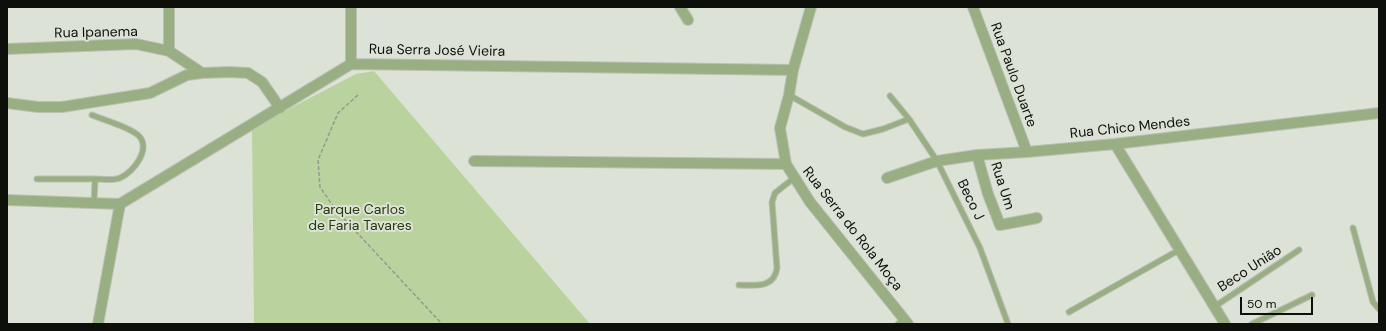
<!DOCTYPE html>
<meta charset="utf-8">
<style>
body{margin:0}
#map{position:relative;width:1386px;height:331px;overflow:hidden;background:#dce3d6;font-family:"DM Sans",sans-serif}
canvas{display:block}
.frame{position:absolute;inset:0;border:8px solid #0d0f0b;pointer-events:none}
.scale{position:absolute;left:1240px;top:297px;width:73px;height:18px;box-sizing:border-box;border:2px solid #0d0f0b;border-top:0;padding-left:5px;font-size:12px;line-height:14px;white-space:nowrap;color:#0d0f0b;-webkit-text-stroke:3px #dce3d6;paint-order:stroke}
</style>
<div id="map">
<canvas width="1386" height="331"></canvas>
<div class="frame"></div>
<div class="scale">50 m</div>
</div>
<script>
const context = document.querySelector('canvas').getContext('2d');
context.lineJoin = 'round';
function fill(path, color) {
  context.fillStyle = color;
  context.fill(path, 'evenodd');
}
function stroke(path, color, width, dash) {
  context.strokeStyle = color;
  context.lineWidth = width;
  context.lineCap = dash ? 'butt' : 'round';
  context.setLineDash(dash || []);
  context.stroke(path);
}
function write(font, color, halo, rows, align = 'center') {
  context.font = font + ' "DM Sans",sans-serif';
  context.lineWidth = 4;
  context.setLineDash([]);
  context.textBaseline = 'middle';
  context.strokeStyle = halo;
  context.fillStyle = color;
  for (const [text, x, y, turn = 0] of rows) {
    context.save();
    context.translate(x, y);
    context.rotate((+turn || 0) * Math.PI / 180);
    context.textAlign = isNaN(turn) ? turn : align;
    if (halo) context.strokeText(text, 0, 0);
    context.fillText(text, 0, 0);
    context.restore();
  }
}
const green = new Path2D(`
 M374 71 590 324H254L252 128 356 74Z`);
const path = new Path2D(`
 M358 95 338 113 318 160 320 187 335 209 442 324`);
const service = new Path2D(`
 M789 95 845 127 863 134 883 129 909 119
 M890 96 909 119 937 161 980 248 1008 324
 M92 115C106 121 127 126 138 135 152 148 134 172 120 178 113 181 103 179 95 179
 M37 179H95L94 203
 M1353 228 1373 302 1379 309
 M739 285C755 285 774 289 777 268L772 202 775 193 794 178
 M1214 307 1299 250
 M1069 312 1179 250
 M898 324 904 319
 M1252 324 1312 295`);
const minor = new Path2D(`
 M169 7V51
 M351 7V64
 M680 7 688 20
 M811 7 793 70 789 95 780 128 786 164 810 202 908 324
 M973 7 1027 152
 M7 49 136 44 169 51 202 73
 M7 103 38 107H62L150 93 187 75 202 73 230 72 248 73 262 82 280 108
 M1115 144 1225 324
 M977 155 988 194 1000 225 1037 218
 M474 161 786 164
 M887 178 937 161 977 155 1027 152 1115 144 1379 113
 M7 200 120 204
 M120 204 351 64 793 70
 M98 324 120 204`);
const streetNames = [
 ["Rua Ipanema",96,33,-1],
 ["Rua Serra José Vieira",437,51,1],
 ["Rua Paulo Duarte",1013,75,70],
 ["Rua Chico Mendes",1130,128,-6],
 ["Rua Um",1002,186,72],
 ["Beco J",970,200,64],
 ["Rua Serra do Rola Moça",852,229,52],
 ["Beco União",1250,269,-33]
];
const parkNames = [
 ["Parque Carlos",360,210],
 ["de Faria Tavares",360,226]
];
fill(green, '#bad39e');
stroke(service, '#bbc1b6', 7);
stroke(minor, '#bbc1b6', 12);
stroke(path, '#959a90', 1.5, [4, 2]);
stroke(service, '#99ae82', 5);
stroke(minor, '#99ae82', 10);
write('14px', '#0d0f0b', '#dce3d6', streetNames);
write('14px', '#27390d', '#dce3d6', parkNames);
</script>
